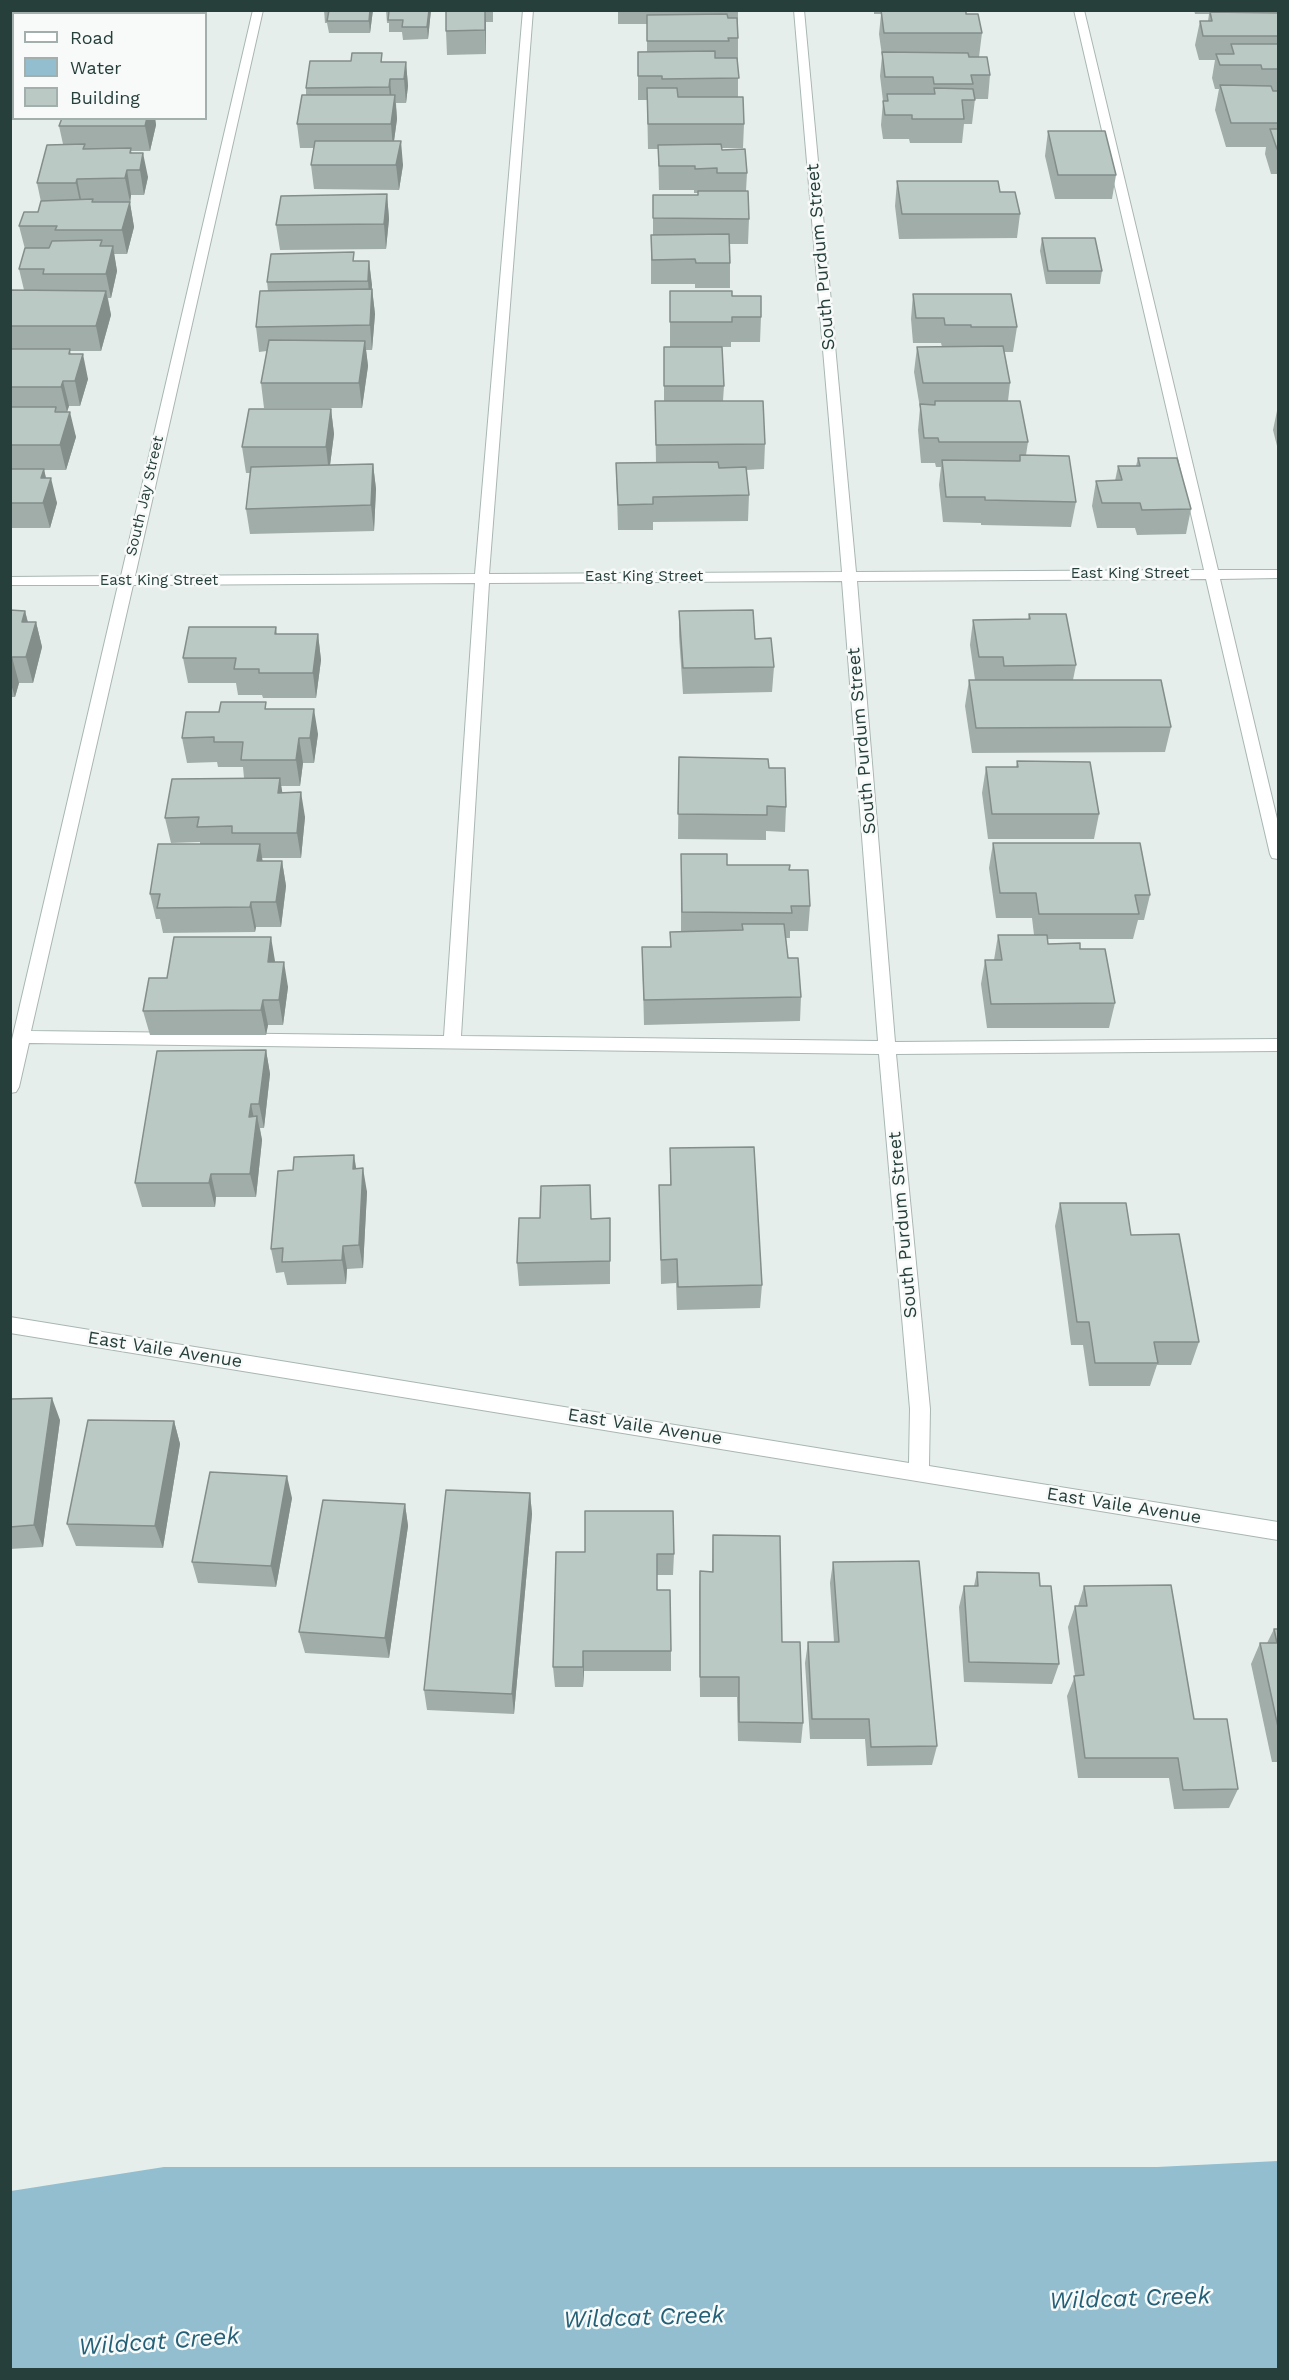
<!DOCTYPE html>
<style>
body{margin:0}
#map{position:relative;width:1289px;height:2380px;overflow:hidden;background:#e6eeeb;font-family:"Work Sans",sans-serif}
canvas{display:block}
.frame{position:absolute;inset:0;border:12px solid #263f3b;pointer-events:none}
.legend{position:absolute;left:12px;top:12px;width:195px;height:108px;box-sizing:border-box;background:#f7faf9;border:2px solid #a3afad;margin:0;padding:8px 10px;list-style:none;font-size:18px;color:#263f3b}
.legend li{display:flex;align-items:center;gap:12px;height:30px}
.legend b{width:30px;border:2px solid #a3afad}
</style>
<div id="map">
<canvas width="1289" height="2380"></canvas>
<div class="frame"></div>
<ul class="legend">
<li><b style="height:8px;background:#fff"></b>Road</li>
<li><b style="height:16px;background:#92becf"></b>Water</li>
<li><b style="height:16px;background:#bbc9c5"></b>Building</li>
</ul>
</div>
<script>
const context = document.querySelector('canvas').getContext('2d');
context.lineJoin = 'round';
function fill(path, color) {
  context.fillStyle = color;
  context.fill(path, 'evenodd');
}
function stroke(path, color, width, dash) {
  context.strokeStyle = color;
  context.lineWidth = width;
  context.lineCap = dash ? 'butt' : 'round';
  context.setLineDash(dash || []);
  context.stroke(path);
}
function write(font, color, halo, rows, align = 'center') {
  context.font = font + ' "Work Sans",sans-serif';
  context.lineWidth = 5;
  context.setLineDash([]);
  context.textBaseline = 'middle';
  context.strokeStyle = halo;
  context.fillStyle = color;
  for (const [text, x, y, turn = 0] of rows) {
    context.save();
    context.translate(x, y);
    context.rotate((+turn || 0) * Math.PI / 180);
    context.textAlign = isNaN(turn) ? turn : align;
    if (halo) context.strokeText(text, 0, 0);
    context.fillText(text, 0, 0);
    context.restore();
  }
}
const water = new Path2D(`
 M1278 2161V2369H11V2191L164 2167H1157Z`);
const minor = new Path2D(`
 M253 10H263L135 576 475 574 523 10H533L489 574 842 572 794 10H804L856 572 1204 570 1074 10H1084L1218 570H1278V578L1220 579 1278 823V859L1272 858 1270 854 1206 579 857 581 895 1042 1278 1039V1051L896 1054 930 1409 929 1466 1278 1522V1540L10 1333V1317L909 1463 910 1409 879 1054 29 1043 19 1087 16 1092 10 1093V1048L118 585H10V577L121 576ZM842 581 878 1041 461 1036 489 583ZM475 583 444 1036 31 1031 133 585Z`);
const wall = new Path2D(`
 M10 10H137L136 14H14V36H11Z
 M324 10H373L370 33H329L327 23H325Z
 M386 10H431L428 39 403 40 402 32H389V23H387Z
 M446 10H493V22H486V54L447 55 446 31Z
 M618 10H738V97L744 124 743 148H722V150L747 173 746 191 749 219 748 244H729L730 263V288H695V284H651V235H653V195H698V193H694V190H659L658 149H648L647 100H638V52H647V24H618Z
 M874 10H966V14L982 33 979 57 990 75 988 99H975L972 124H964L962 143H910L909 139H883L881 125 883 101 880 76 882 56 879 34 881 14H874Z
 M1194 10H1278V174H1271L1265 154 1266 147H1226L1215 110 1219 89H1215L1212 78 1215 60H1199L1195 45 1200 21H1208L1209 14H1195Z
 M382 53V62H406L408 86 406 103H396L397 119 394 141 403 165 399 190 314 189 311 165 314 148H300L297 124 306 95V88L351 61Z
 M62 118H155L156 125 150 151H131L132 153 148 177 144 195H131L130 203 134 227 127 254H114L117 271 111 298H108L111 315 101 351H70L71 354 88 379 80 406H69L67 412 76 437 66 470H44L46 478 57 503 50 528H10V290H24L19 269 25 249 19 226 38 212 41 202 37 183 63 144 59 126Z
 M1048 131 1116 175 1112 199H1055L1045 156Z
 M897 181 1020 214 1017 238 899 239 895 206Z
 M387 194 389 219 386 249 280 250 276 225Z
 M1042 238 1102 271 1100 284H1046L1040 251Z
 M355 261H369L375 314 372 350H366L368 366 362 408H264L261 383 267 351 259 352 256 327 268 291 267 282Z
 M670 291 732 296 761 317 760 342H731V347H722L724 386 723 401 765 444 764 469 746 470 749 495 748 521 653 522V530H618L616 463H656L655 401H664V347H670Z
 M913 294 1017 327 1013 352H1004L1010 383 1008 401 1028 442 1026 455 1076 502 1071 527 981 525V523L943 522 939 485 941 467H936L935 463H921L918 430 920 408 914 372 917 347H942L941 343H913L911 319Z
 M1278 406V450L1273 430Z
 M331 409 334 434 330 465 373 464 376 489 374 531 250 534 246 509 250 473H246L242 447Z
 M1138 458 1191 509 1186 534 1137 535 1135 528H1097L1092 506 1096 481H1115L1118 466H1136Z
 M10 610 25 611 28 622H36L42 647 33 683H19L15 697H10Z
 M679 611 755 639 774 667 772 692 683 694 679 636Z
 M1029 614 1076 665 1073 680 1171 727 1165 752 972 753 965 706 969 680H975L970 645 973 620 1028 619Z
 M276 627 277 634H318L321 660 316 698H263L262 695H238L236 683H188L183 658Z
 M268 709 318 734 314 763H303L300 786H281L282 792 305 817 301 858H262V861H282L286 886 281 927H256L255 932 163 933 160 919H156L150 894 200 844V842L171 843 165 818 244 778 243 767H218L217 762 187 763 182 738 219 712Z
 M679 757 769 768 786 807 785 832 766 831V840L678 839Z
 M1017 761 1099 814 1094 839H988L982 793 986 767H1016Z
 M993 843 1150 895 1144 920H1138L1133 939H1047L1048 944 1080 949 1115 1003 1109 1028H987L981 984 985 960H994L998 935H1034L1032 918H996L989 868Z
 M681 854 727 865 789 870 810 906 808 931H790V938H786L788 958 801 997 800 1021 644 1025 642 947H670V932H681Z
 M275 962 288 987 283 1025H268L266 1035H150L143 1011 167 978Z
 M266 1050 270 1074 264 1128H260L262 1140 256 1197H216L215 1207H142L135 1183Z
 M670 1148 762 1285 760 1308 677 1310 676 1283 661 1284 659 1185H670Z
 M357 1168 367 1192 363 1268 347 1269 346 1284 287 1285 284 1272 276 1273 271 1249Z
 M1060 1203 1131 1235 1199 1342 1191 1365H1157L1150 1386H1089L1083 1345H1071L1055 1226Z
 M540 1218 591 1219 610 1218V1284L519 1286 517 1263Z
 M10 1399 60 1420 43 1547 10 1549Z
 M174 1421 180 1444 163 1548 76 1546 67 1524Z
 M530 1493 532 1514 514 1714 427 1710 424 1690Z
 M292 1498 276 1587 198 1583 192 1562Z
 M405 1504 408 1526 389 1658 305 1653 299 1632Z
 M713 1535 782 1642 803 1723 801 1743 738 1741 737 1697H700L699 1592 700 1571 712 1572Z
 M556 1552 674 1554 673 1575H657V1590L671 1651V1671H584L583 1687H555L553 1667Z
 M833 1562 937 1746 932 1765 867 1766 865 1739H810L805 1663 808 1642H834L830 1583Z
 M977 1572 1040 1586 1059 1664 1052 1684 964 1682 959 1607 964 1586H974Z
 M1084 1586 1194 1719 1238 1789 1229 1808 1174 1809 1169 1778H1078L1067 1696 1075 1676 1068 1627 1075 1606H1078Z
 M1274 1629H1278V1762H1272L1251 1664 1260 1643H1267Z`);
const shadedWall = new Path2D(`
 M53 10H58L59 14H53Z
 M121 10H126L127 14H121Z
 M132 10H137L136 14H132Z
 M194 10H198V14H194Z
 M370 10H373L370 33 369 21Z
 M429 10H431L428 39 427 27Z
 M485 10 486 22V54L485 30Z
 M406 62 408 86 406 103 404 79Z
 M390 79 392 103 391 111 389 87Z
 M395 95 397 119 393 148 391 124Z
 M147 118H155L156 125 150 151 145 126Z
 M401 141 403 165 399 190 396 165Z
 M143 153 148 177 144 195 140 170Z
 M127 170 131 195 130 203 134 227 127 254 122 230 130 202 125 178Z
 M77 179 82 204 81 207 76 183Z
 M387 194 389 219 386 249 384 224Z
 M113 246 117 271 111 298 106 274Z
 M369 261 372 285 370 306 368 281Z
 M372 289 375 314 372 350 370 325Z
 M106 291 111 315 101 351 96 326Z
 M365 341 368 366 362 408 359 383Z
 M83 354 88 379 80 406 75 381Z
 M63 381 69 406 67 412 61 387Z
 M331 409 334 434 329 473 326 447Z
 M70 412 76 437 66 470 60 445Z
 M373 464 376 489 374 531 371 505Z
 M44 469 48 488 51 478 57 503 50 528 43 503 41 478Z
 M25 611 31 636 22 622Z
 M36 622 42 647 33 683 26 657Z
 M318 634 321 660 316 698 313 673Z
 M12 657 19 683 15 697 10 681V664Z
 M314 709 318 734 314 763 310 738Z
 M299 738 303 763 300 786 296 760Z
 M280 778 284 803 278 793Z
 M301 792 305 817 301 858 297 833Z
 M260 844 264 870 257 861Z
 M282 861 286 886 281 927 276 902Z
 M251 902 256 927 255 932 250 907Z
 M271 937 275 961 273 987 268 962Z
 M284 962 288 987 283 1025 279 1000Z
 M263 1000 268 1025 266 1035 261 1010Z
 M266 1050 270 1074 264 1128 259 1104Z
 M251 1104 256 1128 249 1117Z
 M257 1116 262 1140 256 1197 250 1174Z
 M354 1155 358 1179 353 1169Z
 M363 1168 367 1192 363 1268 359 1245Z
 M211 1174 216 1197 215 1207 209 1183Z
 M343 1246 347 1269 346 1284 342 1260Z
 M52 1398 60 1420 43 1547 34 1525Z
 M174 1421 180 1444 163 1548 155 1526Z
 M287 1476 292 1498 276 1587 271 1566Z
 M530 1493 532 1514 514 1714 512 1694Z
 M405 1504 408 1526 389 1658 385 1638Z
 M583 1651 584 1671 583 1687Z`);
const building = new Path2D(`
 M10 10H53V14H15L16 12H10Z
 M65 10H121V14H65Z
 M149 10H194V12H189V14H153L154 12H149Z
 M329 10H370L369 21H327Z
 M386 10H429L427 27H402L403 20H388L389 11Z
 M446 10H485V30L446 31Z
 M881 10H966V14H978L982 33H884Z
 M1210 12 1278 13V36H1203L1200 21H1212Z
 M727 14 728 18H737L738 38H728L729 41H647V15Z
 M1231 44H1278V69H1262L1261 65H1220L1216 54H1234Z
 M715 51V58H737L739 78 662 79V76H638V52Z
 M882 52 968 53 969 57H987L990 75H971L973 84H934L933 77H885Z
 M352 53H382L381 62H406L404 79H390L389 87 306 88 310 61H351Z
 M1220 85 1271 86 1273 91H1278V123H1231Z
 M647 88H677L678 97H743L744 124H648Z
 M934 88 973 89 975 100H962L964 119H912V115H885L883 101H888L887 94H935Z
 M302 95H395L391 124H297Z
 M62 118H147L145 126H59Z
 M1270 129H1278V149H1277Z
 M1048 131H1105L1116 175H1058Z
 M315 141H401L396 165H311Z
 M85 144 83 149 131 148 130 153H143L140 170H127L125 178 77 179 76 183H37L47 145Z
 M721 144 722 150 745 149 747 173H717V168L695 169V166H659L658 145Z
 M897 181H998L1000 192H1015L1020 214H902Z
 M698 191H748L749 219 653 218V195H698Z
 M387 194 384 224 276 225 281 196Z
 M93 199 92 202H130L122 230H55L57 226H19L24 212H38L41 201Z
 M729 234 730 263H696L695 259 652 260 651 235Z
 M1042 238H1095L1102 271H1048Z
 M102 240 100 246H113L106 274H43L44 269H19L25 248H49L52 241Z
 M354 252 353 261H369L368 281 267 282 271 254Z
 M372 289 370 325 256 327 260 291Z
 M10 290 106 291 96 326H10Z
 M670 291H732V296H761V317H732V322H670Z
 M913 294H1011L1017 327H971V325H945L944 318H916Z
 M269 340 365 341 359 383H261Z
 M1003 346 1010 383H923L917 347Z
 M664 347H722L724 386H664Z
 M10 349H70L69 354H83L75 381H63L61 387H10Z
 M655 401H763L765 444 656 445Z
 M935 401H1020L1028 442H939L938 438H924L920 404 935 405Z
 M10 407H56L55 412H70L60 445H10Z
 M249 409H331L326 447H242Z
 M1020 455 1069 456 1076 502 985 500V497H946L942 460 1020 461Z
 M1138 458H1177L1191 509 1142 510 1140 503H1102L1096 481 1122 480 1118 466H1140Z
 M718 462 719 468 746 467 749 495 653 497V504L618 505 616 463Z
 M373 464 371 505 246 509 251 467Z
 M10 469H44L41 478H51L43 503H10Z
 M10 610 25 611 22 622H36L26 657H12L10 664Z
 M753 610 755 639 771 638 774 667 683 668 679 611Z
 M1029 614H1066L1076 665 1004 666 1003 657H979L973 620 1030 619Z
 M189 627H276L275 634H318L313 673H259V669H234L236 658H183Z
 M969 680H1161L1171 727 976 728Z
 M221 702H266L265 709H314L310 738H299L296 760H241L243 742H214V737L182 738 186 712H219Z
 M679 757 768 759 769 768H785L786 807 767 806V815L678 814Z
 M1017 761 1090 762 1099 814H992L986 767H1018Z
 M280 778 278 793 301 792 297 833H232V826L197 827 199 817 165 818 172 779Z
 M993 843H1140L1150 895H1135L1139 914H1039L1036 893H1000Z
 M158 844H260L257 861H282L276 902H251L250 907 157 908 160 894H150Z
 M681 854H727V865H790L789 870H808L810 906H791L792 913 682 912Z
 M742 924H784L788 958H798L801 997 644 1000 642 947H671L670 932 743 930Z
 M998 935H1047L1048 944 1080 943V949H1105L1115 1003 991 1004 985 960H1002Z
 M174 937H271L268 962H284L279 1000H263L261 1010 143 1011 149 978H167Z
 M266 1050 259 1104H251L249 1117 257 1116 250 1174H211L209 1183H135L157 1051Z
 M754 1147 762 1285 678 1287 677 1259 661 1260 659 1185H671L670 1148Z
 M354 1155 353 1169 363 1168 359 1245 343 1246 342 1260 282 1262 283 1248 271 1249 278 1171 293 1170 294 1157Z
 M590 1185 591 1219 610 1218V1261L517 1263 519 1218H540L541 1186Z
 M1060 1203H1126L1131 1235 1179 1234 1199 1342H1154L1158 1363H1095L1089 1322H1077Z
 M52 1398 34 1525 10 1527V1399Z
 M88 1420 174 1421 155 1526 67 1524Z
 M210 1472 287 1476 271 1566 192 1562Z
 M446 1490 530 1493 512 1694 424 1690Z
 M323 1500 405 1504 385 1638 299 1632Z
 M585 1511H673L674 1554H657V1590H670L671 1651H583V1667H553L556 1552H585Z
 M713 1535 780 1536 782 1642H800L803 1723 739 1722V1677H700V1571L713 1572Z
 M919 1561 937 1746 871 1747 869 1719H812L808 1642H839L833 1562Z
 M977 1572 1039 1573 1040 1586H1051L1059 1664 969 1662 964 1586H978Z
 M1171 1585 1194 1719H1227L1238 1789 1183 1790 1178 1758H1085L1074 1676 1084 1675 1075 1606H1087L1084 1586Z
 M1274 1629H1278V1727L1260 1643H1277Z`);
const farStreetnames = [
 ["South Jay Street",145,496,-77],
 ["East King Street",1130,574],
 ["East King Street",644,577],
 ["East King Street",159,581]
];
const streetNames = [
 ["South Purdum Street",821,257,-95],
 ["South Purdum Street",862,741,-95],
 ["South Purdum Street",903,1225,-95],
 ["East Vaile Avenue",165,1350,9],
 ["East Vaile Avenue",645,1427,9],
 ["East Vaile Avenue",1124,1506,9]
];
const nearWaternames = [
 ["Wildcat Creek",1130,2299,-2],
 ["Wildcat Creek",644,2318,-2],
 ["Wildcat Creek",159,2342,-4]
];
fill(water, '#92becf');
stroke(minor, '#a9b6b3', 2);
fill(minor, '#fff');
fill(wall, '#a1ada9');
fill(shadedWall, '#838d8a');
fill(building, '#bbc9c5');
stroke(building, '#838d8a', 1.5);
write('15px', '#263f3b', '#f7faf9', farStreetnames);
write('18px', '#263f3b', '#f7faf9', streetNames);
write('italic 24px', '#236078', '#f7faf9', nearWaternames);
</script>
